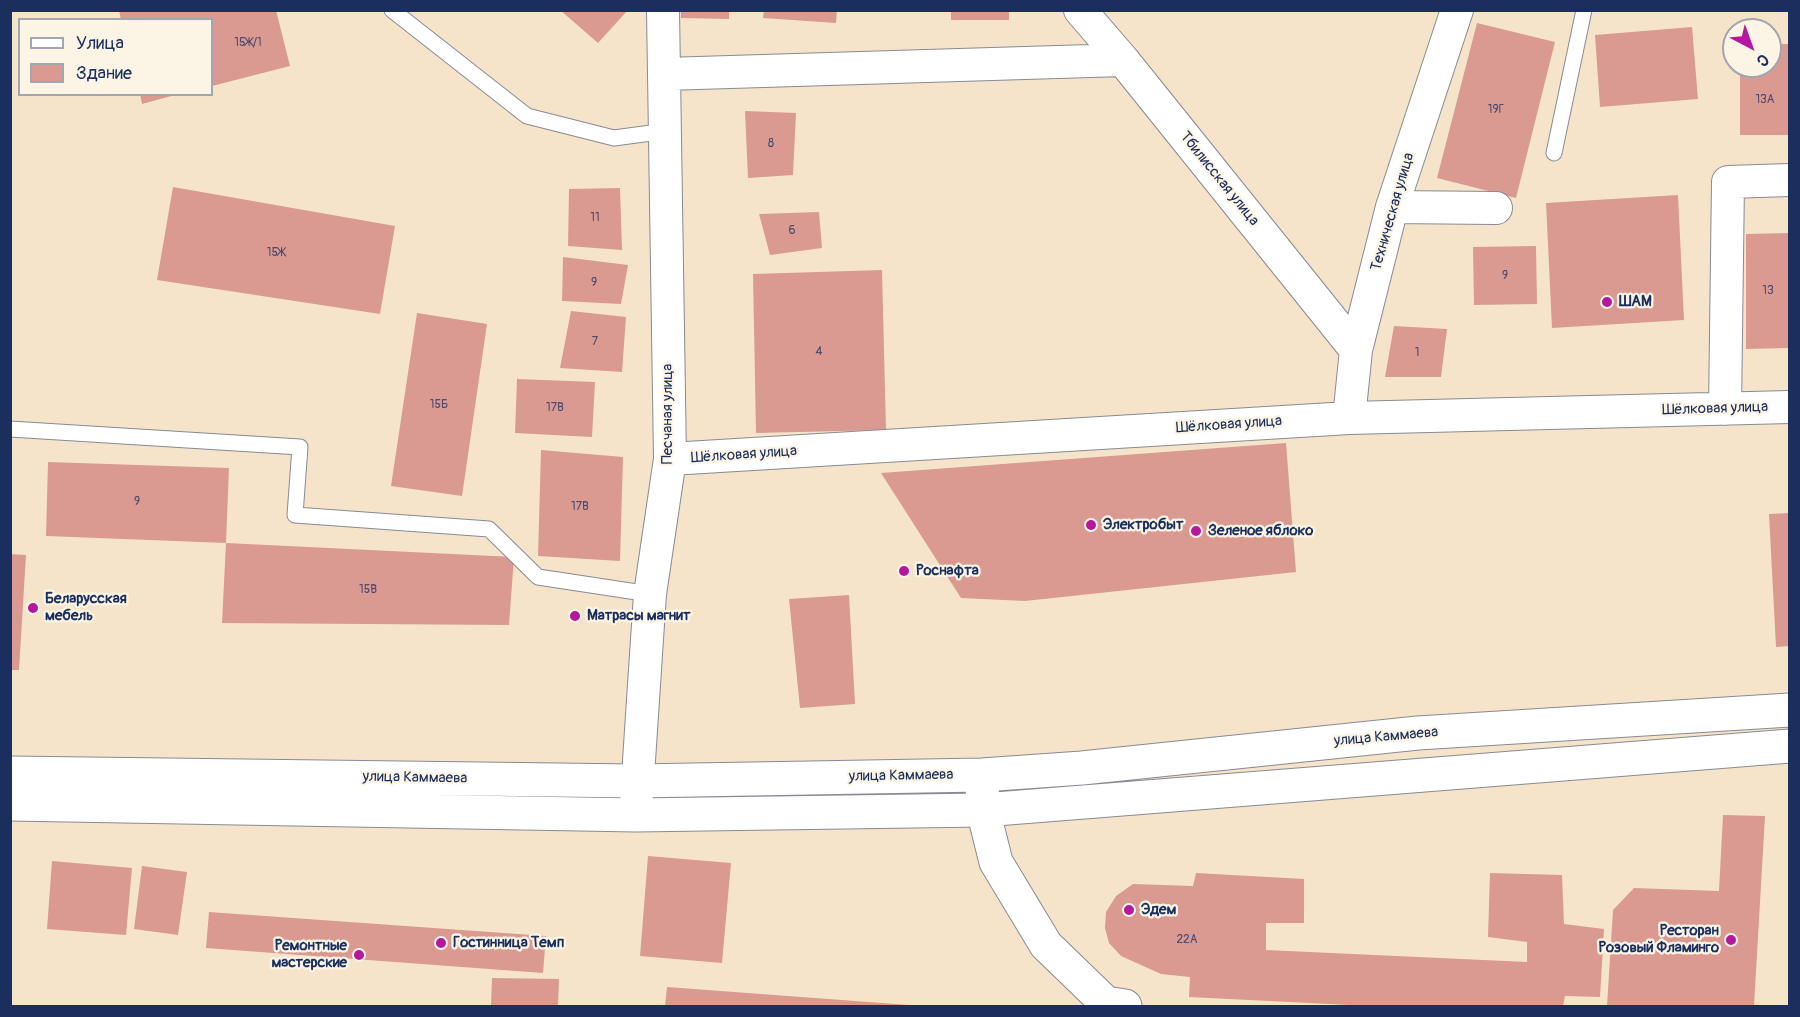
<!DOCTYPE html>
<meta charset="utf-8">
<style>
body{margin:0}
#map{position:relative;width:1800px;height:1017px;overflow:hidden;background:#f6e4ca;font-family:Pangolin,sans-serif}
canvas{display:block}
.frame{position:absolute;inset:0;border:12px solid #1b2f5e;pointer-events:none}
.legend{position:absolute;left:18px;top:18px;width:195px;height:78px;box-sizing:border-box;background:#fcf5e5;border:2px solid #a2a6af;margin:0;padding:8px 10px;list-style:none;font-size:18px;color:#1b2f5e}
.legend li{display:flex;align-items:center;gap:12px;height:30px}
.legend b{width:30px;border:2px solid #a2a6af}
.north{position:absolute;left:1722px;top:18px;width:60px;height:60px;box-sizing:border-box;background:#fcf5e5;border:2px solid #a2a6af;border-radius:50%;rotate:139deg;font-size:16px;font-weight:700;line-height:24px;text-align:center;color:#1b2f5e}
.north::after{content:'';display:block;margin:auto;width:21px;height:27px;background:#b5179e;clip-path:polygon(50% 0,100% 100%,50% 72%,0 100%)}
</style>
<div id="map">
<canvas width="1800" height="1017"></canvas>
<div class="frame"></div>
<ul class="legend">
<li><b style="height:8px;background:#fff"></b>Улица</li>
<li><b style="height:16px;background:#da9a92"></b>Здание</li>
</ul>
<div class="north">С</div>
</div>
<script>
const context = document.querySelector('canvas').getContext('2d');
context.lineJoin = 'round';
function fill(path, color) {
  context.fillStyle = color;
  context.fill(path, 'evenodd');
}
function stroke(path, color, width, dash) {
  context.strokeStyle = color;
  context.lineWidth = width;
  context.lineCap = dash ? 'butt' : 'round';
  context.setLineDash(dash || []);
  context.stroke(path);
}
function write(font, color, halo, rows, align = 'center') {
  context.font = font + ' Pangolin,sans-serif';
  context.lineWidth = 4.5;
  context.setLineDash([]);
  context.textBaseline = 'middle';
  context.strokeStyle = halo;
  context.fillStyle = color;
  for (const [text, x, y, turn = 0] of rows) {
    context.save();
    context.translate(x, y);
    context.rotate((+turn || 0) * Math.PI / 180);
    context.textAlign = isNaN(turn) ? turn : align;
    if (halo) context.strokeText(text, 0, 0);
    context.fillText(text, 0, 0);
    context.restore();
  }
}
const building = new Path2D(`
 M119 10H276L290 66 212 86V20H121Z
 M560 10H628L598 43Z
 M681 10H729V19L681 18Z
 M764 10H837L836 23 763 18Z
 M951 10H1009V20H951Z
 M1477 23 1555 42 1516 198 1437 178Z
 M1692 27 1698 99 1600 107 1595 35Z
 M1770 44H1790V135H1740V66H1770Z
 M140 94H175V95L142 104Z
 M745 111 796 113 793 175 748 178Z
 M173 187 395 226 380 314 157 280Z
 M620 188 622 250 568 246 569 189Z
 M1678 195 1684 320 1552 328 1546 203Z
 M819 212 822 248 770 255 759 214Z
 M1790 233V348L1746 349V234Z
 M1536 246 1537 304 1474 305 1473 247Z
 M563 257 628 265 621 304 562 301Z
 M882 270 886 430 756 433 753 274Z
 M571 311 626 317 622 372 560 368Z
 M417 313 487 324 462 496 391 486Z
 M1394 326 1447 329 1441 377H1385Z
 M517 379 595 382 592 437 515 433Z
 M1286 443 1296 572 1025 601 961 598 881 473Z
 M541 450 623 457 620 561 538 556Z
 M48 462 229 468 226 543 46 536Z
 M1790 513V646L1776 647 1769 514Z
 M226 543 514 557 509 625 222 623Z
 M10 554 26 555 19 670H10Z
 M849 595 855 704 800 708 789 599Z
 M1723 815 1765 816 1754 1006H1607L1613 910 1634 888 1719 891Z
 M648 856 731 863 722 963 640 956Z
 M52 861 132 868 126 935 47 929Z
 M142 866 187 872 178 935 134 929Z
 M1196 873 1304 879V923H1266V950L1527 962V942L1488 937 1490 873 1562 875 1564 924 1604 929 1600 997 1565 996 1563 1006H1369L1189 997 1190 977 1161 974 1121 956 1109 943 1105 928 1106 912 1116 896 1133 884 1193 886Z
 M209 912 546 936 543 973 206 948Z
 M492 978 559 979 558 1006H491Z
 M667 987 909 1005V1006H665Z`);
const service = new Path2D(`
 M392 10 527 116 614 138 666 131
 M1554 153 1584 10
 M10 429 300 447 295 515 489 529 538 577 650 594`);
const minor = new Path2D(`
 M1080 10 1123 60 1356 350
 M665 74 1123 60
 M1392 207 1496 208
 M1725 409 1728 182 1790 180
 M1349 418 1356 350 1392 207 1457 10
 M670 459 1349 418 1790 407
 M636 806 650 594 670 459 663 10`);
const tertiary = new Path2D(`
 M982 783 983 810 996 862 1046 945 1106 1003 1125 1006`);
const primary = new Path2D(`
 M10 773 636 781 982 775 1082 768 1418 733 1790 710
 M10 804 636 815 983 810 1790 746`);
const markers = [
 [1607,302,6,"#b5179e"],
 [1091,525,6,"#b5179e"],
 [1196,531,6,"#b5179e"],
 [904,571,6,"#b5179e"],
 [33,608,6,"#b5179e"],
 [575,616,6,"#b5179e"],
 [1129,910,6,"#b5179e"],
 [1731,940,6,"#b5179e"],
 [441,943,6,"#b5179e"],
 [359,955,6,"#b5179e"]
];
const numberNames = [
 ["15Ж/1",248,43],
 ["13А",1765,100],
 ["19Г",1496,110],
 ["8",771,144],
 ["11",595,218],
 ["6",792,231],
 ["15Ж",276,253],
 ["9",1505,276],
 ["9",594,283],
 ["13",1768,291],
 ["7",595,342],
 ["4",819,352],
 ["1",1417,353],
 ["15Б",439,405],
 ["17В",555,408],
 ["9",137,502],
 ["17В",580,507],
 ["15В",368,590],
 ["22А",1187,940]
];
const streetNames = [
 ["Тбилисская улица",1219,179,51],
 ["Техническая улица",1393,212,-74],
 ["Шёлковая улица",1715,409,-2],
 ["Песчаная улица",668,414,-90],
 ["Шёлковая улица",1229,425,-4],
 ["Шёлковая улица",744,455,-4],
 ["улица Каммаева",1386,737,-5],
 ["улица Каммаева",901,776,-1],
 ["улица Каммаева",415,778,1]
];
const poiNames = [
 ["ШАМ",1619,302],
 ["Электробыт",1103,525],
 ["Зеленое яблоко",1208,531],
 ["Роснафта",916,571],
 ["Беларусская",45,599],
 ["мебель",45,616],
 ["Матрасы магнит",587,616],
 ["Эдем",1141,910],
 ["Ресторан",1719,931,"right"],
 ["Розовый Фламинго",1719,948,"right"],
 ["Гостинница Темп",453,943],
 ["Ремонтные",347,946,"right"],
 ["мастерские",347,963,"right"]
];
fill(building, '#da9a92');
stroke(service, '#888a94', 17);
stroke(minor, '#888a94', 34);
stroke(tertiary, '#888a94', 35);
stroke(primary, '#888a94', 35);
stroke(service, '#fff', 15);
stroke(minor, '#fff', 32);
stroke(tertiary, '#fff', 33);
stroke(primary, '#fff', 33);
for (const [x, y, r, color] of markers) {
  const dot = new Path2D();
  dot.arc(x, y, r, 0, 2 * Math.PI);
  context.fillStyle = color;
  context.fill(dot);
  stroke(dot, '#fcf5e5', 2);
}
write('12px', '#4b4a6b', null, numberNames);
write('15px', '#1b2f5e', '#fcf5e5', streetNames);
write('bold 15px', '#1b2f5e', '#fcf5e5', poiNames, 'left');
</script>
